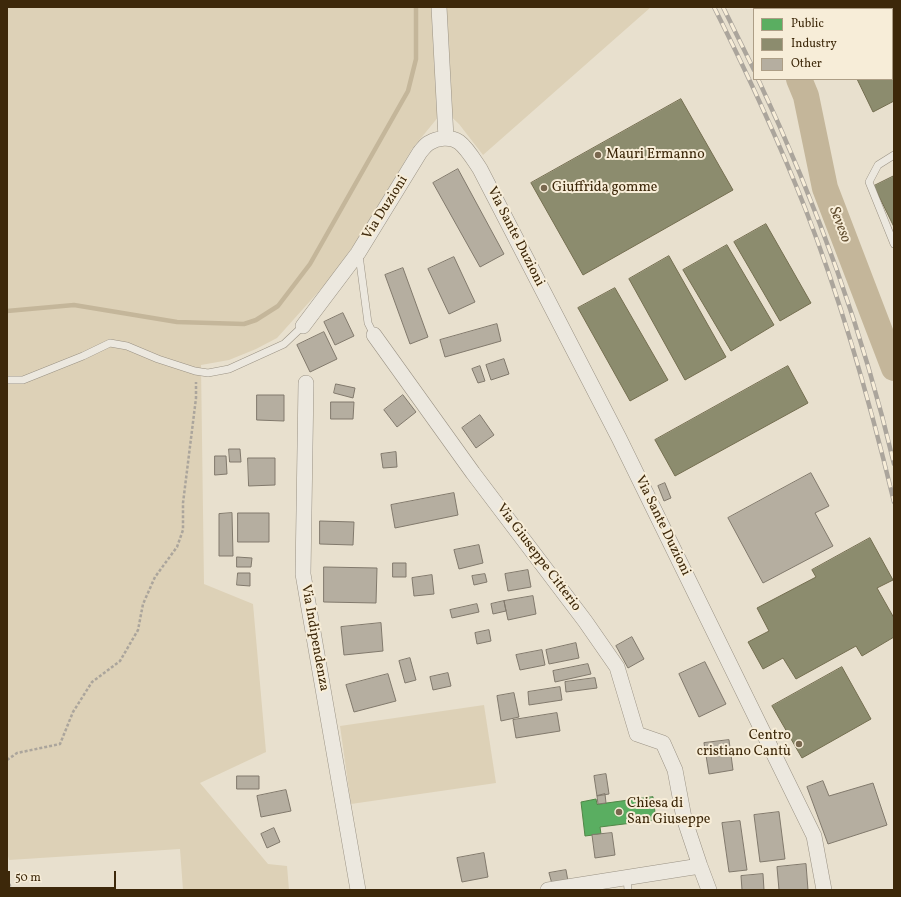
<!DOCTYPE html>
<meta charset="utf-8">
<style>
body{margin:0}
#map{position:relative;width:901px;height:897px;overflow:hidden;background:#e8e0ce;font-family:Vollkorn,serif}
canvas{display:block}
.frame{position:absolute;inset:0;border:8px solid #3d280a;pointer-events:none}
.legend{position:absolute;left:753px;top:8px;width:140px;height:72px;box-sizing:border-box;background:#f7edd8;border:1px solid #ad9e86;margin:0;padding:5px 7px;list-style:none;font-size:12px;color:#3d280a}
.legend li{display:flex;align-items:center;gap:8px;height:20px}
.legend b{width:20px;border:1px solid #ad9e86}
.scale{position:absolute;left:8px;top:871px;width:108px;height:18px;box-sizing:border-box;border:2px solid #3d280a;border-top:0;padding-left:5px;font-size:12px;line-height:14px;white-space:nowrap;color:#3d280a;-webkit-text-stroke:3px #f7edd8;paint-order:stroke}
</style>
<div id="map">
<canvas width="901" height="897"></canvas>
<div class="frame"></div>
<ul class="legend">
<li><b style="height:11px;background:#5aae61"></b>Public</li>
<li><b style="height:11px;background:#8c8c6e"></b>Industry</li>
<li><b style="height:11px;background:#b5aea0"></b>Other</li>
</ul>
<div class="scale">50 m</div>
</div>
<script>
const context = document.querySelector('canvas').getContext('2d');
context.lineJoin = 'round';
function fill(path, color) {
  context.fillStyle = color;
  context.fill(path, 'evenodd');
}
function stroke(path, color, width, dash) {
  context.strokeStyle = color;
  context.lineWidth = width;
  context.lineCap = dash ? 'butt' : 'round';
  context.setLineDash(dash || []);
  context.stroke(path);
}
function write(font, color, halo, rows, align = 'center') {
  context.font = font + ' Vollkorn,serif';
  context.lineWidth = 4;
  context.setLineDash([]);
  context.textBaseline = 'middle';
  context.strokeStyle = halo;
  context.fillStyle = color;
  for (const [text, x, y, turn = 0] of rows) {
    context.save();
    context.translate(x, y);
    context.rotate((+turn || 0) * Math.PI / 180);
    context.textAlign = isNaN(turn) ? turn : align;
    if (halo) context.strokeText(text, 0, 0);
    context.fillText(text, 0, 0);
    context.restore();
  }
}
const green = new Path2D(`
 M7 7H651L483 155 459 124 444 110 412 149 363 232 329 280 277 338 256 349 229 360 201 365 204 584 253 604 266 752 200 783 268 864 287 866 289 890H183L180 849 9 860 7 852Z
 M484 705 496 783 351 804 340 726Z`);
const public = new Path2D(`
 M653 797 656 820 600 827 601 834 585 836 581 802 596 799 597 804Z`);
const industry = new Path2D(`
 M823 7H894V101L873 112 857 79H892V9H824Z
 M681 99 733 190 583 275 531 183Z
 M894 176V227L874 186Z
 M766 224 811 303 780 321 734 242Z
 M727 245 774 325 731 351 683 270Z
 M669 256 726 357 685 380 629 279Z
 M615 288 668 380 630 401 578 308Z
 M788 366 808 403 675 476 655 440Z
 M870 538 893 580 877 588 894 618V637L862 656 856 646 796 679 783 658 763 669 748 642 769 631 757 608 816 577 812 570Z
 M842 667 871 719 802 758 772 706Z`);
const stream = new Path2D(`
 M7 311 74 305 177 322 244 324 256 320 278 306 310 264 408 91 416 59V7`);
const river = new Path2D(`
 M769 7 770 9
 M799 79 806 96 825 188 894 368`);
const building = new Path2D(`
 M458 169 504 254 480 267 433 183Z
 M454 257 475 302 449 314 428 269Z
 M403 268 428 337 410 344 385 275Z
 M343 313 354 336 335 345 324 322Z
 M497 324 501 341 445 357 440 340Z
 M324 332 337 359 310 372 297 345Z
 M504 359 509 374 491 380 486 365Z
 M480 366 485 381 478 383 472 369Z
 M336 384 355 388 353 398 334 393Z
 M257 395H284V421L257 420Z
 M403 395 416 412 397 427 384 410Z
 M331 402H354L353 419H331Z
 M480 415 494 435 476 448 462 428Z
 M229 449H240L241 462H230Z
 M396 452 397 467 383 468 381 454Z
 M215 456H226L227 474 215 475Z
 M248 458H275V485L249 486Z
 M811 473 829 506 815 513 833 546 763 583 728 518Z
 M665 483 671 498 664 501 658 486Z
 M454 493 458 515 395 528 391 505Z
 M232 513 233 556H219V514Z
 M238 513H269V542H238Z
 M320 521 354 522 353 545 320 544Z
 M479 545 483 563 459 569 454 550Z
 M237 557 252 558 251 567H237Z
 M393 563H406V577H393Z
 M324 567 377 568 376 603 324 602Z
 M528 570 531 587 508 591 505 574Z
 M238 573H250V586L237 585Z
 M485 574 487 582 474 585 472 576Z
 M432 575 434 594 414 596 412 578Z
 M533 596 536 614 508 620 504 601Z
 M504 601 506 611 493 614 491 604Z
 M477 604 479 612 452 618 450 610Z
 M381 623 383 651 344 655 341 627Z
 M489 630 491 641 477 644 475 633Z
 M632 637 644 659 628 668 616 646Z
 M576 643 579 658 549 664 546 650Z
 M542 650 545 665 520 670 516 655Z
 M410 658 416 680 405 683 399 661Z
 M705 662 726 704 699 717 679 674Z
 M588 664 591 674 555 682 553 671Z
 M448 673 451 686 433 690 430 677Z
 M388 674 396 701 354 712 346 685Z
 M595 678 597 688 566 692 565 682Z
 M560 687 562 700 529 705 528 692Z
 M514 693 519 717 501 721 497 696Z
 M557 713 560 731 516 738 513 720Z
 M729 740 733 770 709 774 704 743Z
 M606 774 609 794 597 796 594 776Z
 M237 776H259V789H237Z
 M823 781 829 796 873 783 887 825 828 844 807 787Z
 M286 790 291 811 261 817 257 796Z
 M605 794 606 803 598 804 597 796Z
 M779 812 785 859 760 862 754 815Z
 M740 821 747 870 729 872 722 823Z
 M274 828 280 842 267 848 261 834Z
 M612 833 615 855 595 858 592 835Z
 M484 853 488 877 462 882 457 858Z
 M806 864 808 890H779L777 867Z
 M566 870 568 881 552 884 549 873Z
 M763 874 764 890H742L741 876Z`);
const path = new Path2D(`
 M7 760 17 753 60 744 73 712 92 682 120 661 138 630 143 604 155 577 177 547 183 530V503L196 398V382
 M7 874 11 890`);
const lane = new Path2D(`
 M894 155 878 165 869 182 894 244
 M359 255 368 323 374 335
 M7 380H23L83 356 110 343 127 346 158 359 195 371 208 373 229 369 284 344 303 326
 M627 878 628 890`);
const street = new Path2D(`
 M439 7 446 138
 M303 326 358 253 420 152C423 149 425 145 429 143 437 138 450 136 459 142 467 148 474 160 480 169L619 438 814 836 824 890
 M374 335 473 473 585 621 617 667 637 734 663 743 675 770 684 818 700 866 709 890
 M306 383 303 574 358 890
 M548 890 700 866`);
const rail = new Path2D(`
 M714 7C747 73 778 139 805 208 842 303 870 402 894 502
 M723 7 754 70
 M758 79C816 202 863 332 894 464`);
const markers = [
 [598,155,4,"#79684f"],
 [544,188,4,"#79684f"],
 [799,744,4,"#79684f"],
 [619,812,4,"#79684f"]
];
const poiNames = [
 ["Mauri Ermanno",606,155],
 ["Giuffrida gomme",552,188],
 ["Centro",791,736,"right"],
 ["cristiano Cantù",791,752,"right"],
 ["Chiesa di",627,804],
 ["San Giuseppe",627,820]
];
const streetNames = [
 ["Via Duzioni",386,208,-58],
 ["Via Sante Duzioni",515,237,63],
 ["Via Sante Duzioni",662,526,64],
 ["Via Giuseppe Citterio",538,558,53],
 ["Via Indipendenza",314,638,80]
];
const waterNames = [
 ["Seveso",839,225,69]
];
fill(green, '#ddd1b7');
fill(public, '#5aae61');
stroke(public, '#518647', 1);
fill(industry, '#8c8c6e');
stroke(industry, '#746e50', 1);
stroke(stream, '#c4b69a', 4.5);
stroke(river, '#c4b69a', 26);
fill(building, '#b5aea0');
stroke(building, '#81796c', 1);
stroke(lane, '#9a9284', 8);
stroke(street, '#9a9284', 16);
stroke(path, '#aba59c', 2.5, [3, 2]);
stroke(lane, '#ece8df', 7);
stroke(street, '#ece8df', 15);
stroke(rail, '#aba59c', 4.5);
stroke(rail, '#f7edd8', 3, [9]);
for (const [x, y, r, color] of markers) {
  const dot = new Path2D();
  dot.arc(x, y, r, 0, 2 * Math.PI);
  context.fillStyle = color;
  context.fill(dot);
  stroke(dot, '#f7edd8', 1.5);
}
write('14px', '#3d280a', '#f7edd8', poiNames, 'left');
write('14px', '#3d280a', '#f7edd8', streetNames);
write('italic 15px', '#614d2f', '#f7edd8', waterNames);
</script>
